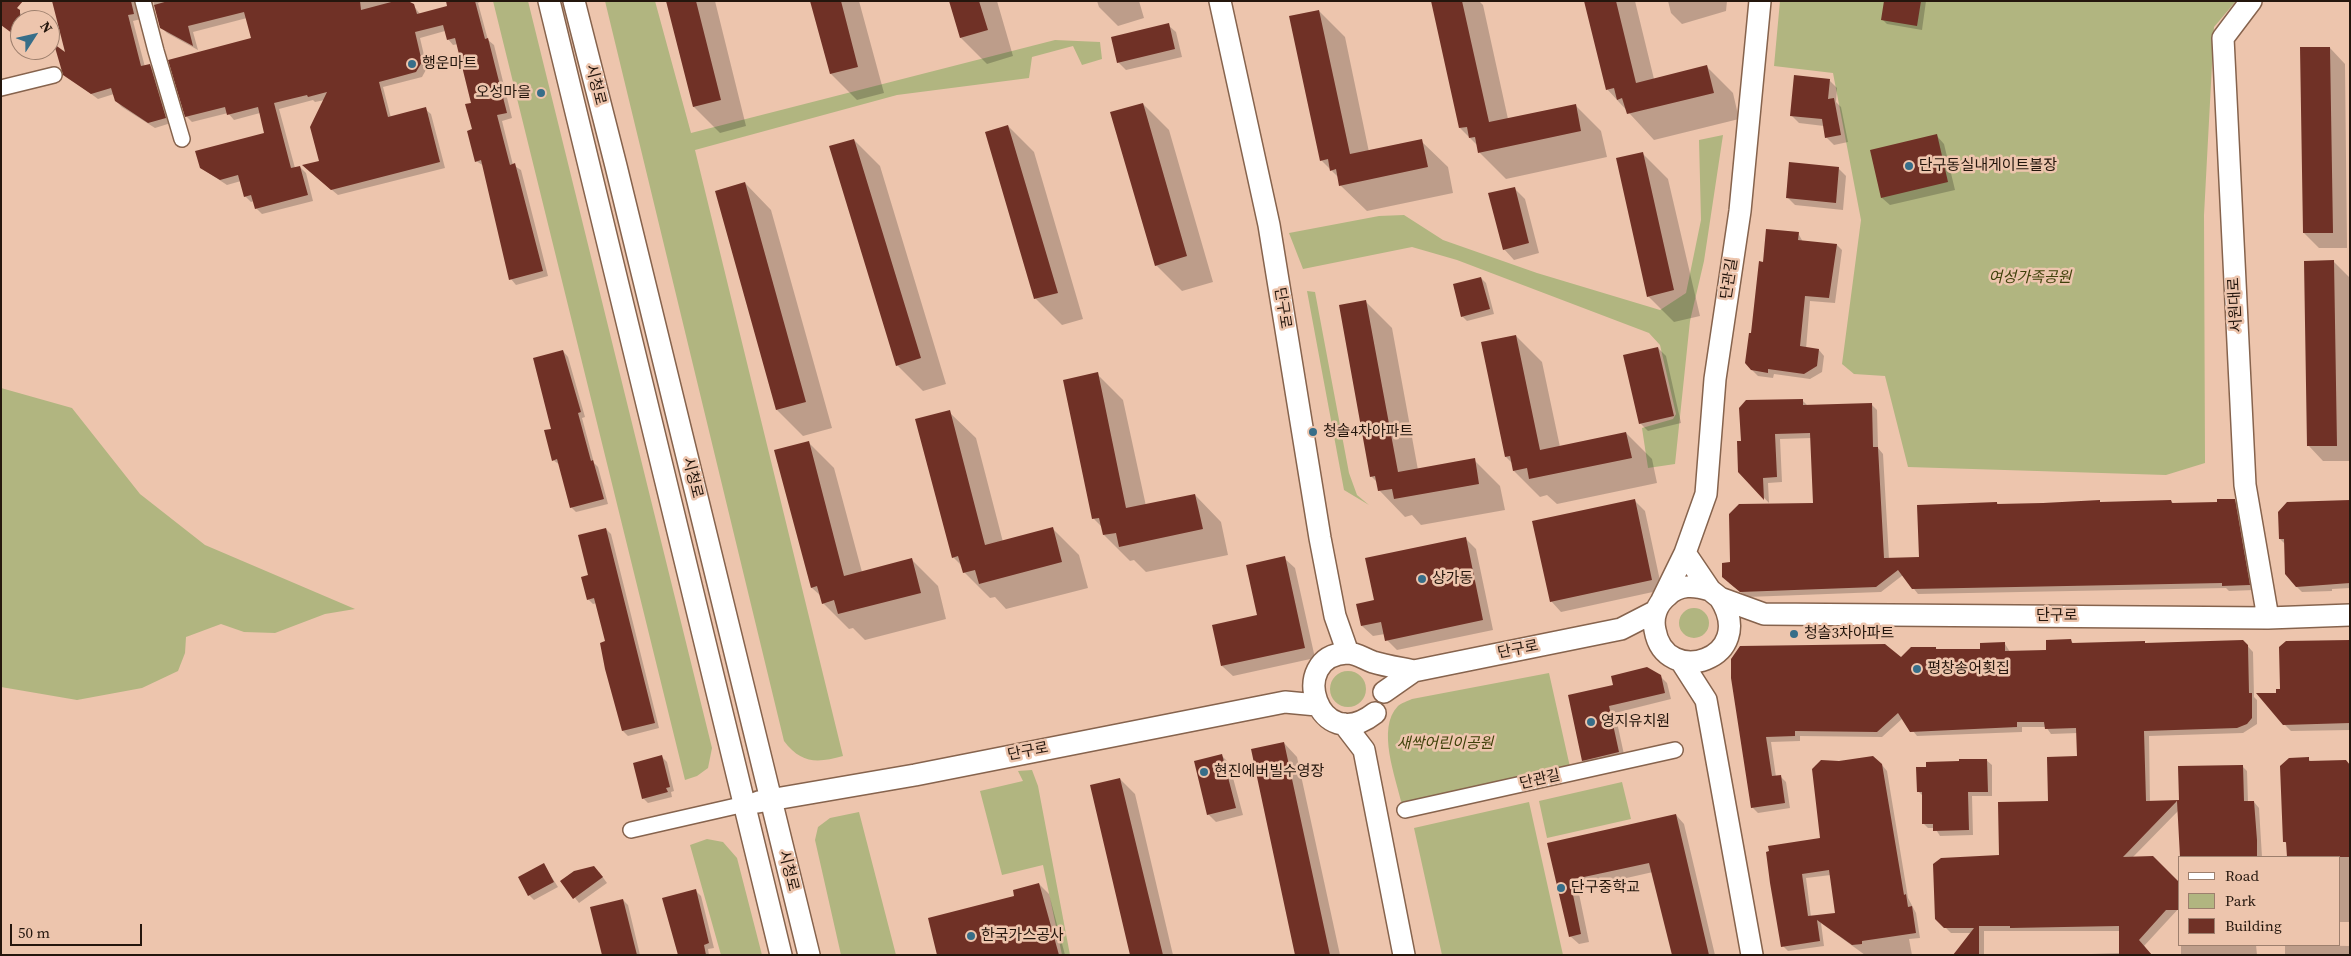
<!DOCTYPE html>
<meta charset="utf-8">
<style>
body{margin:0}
#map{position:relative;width:2351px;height:956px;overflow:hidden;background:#edc5ad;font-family:"Source Serif 4",serif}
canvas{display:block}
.frame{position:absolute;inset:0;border:2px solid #24160d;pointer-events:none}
.legend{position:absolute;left:2178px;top:856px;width:162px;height:90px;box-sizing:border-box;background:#edc5ad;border:1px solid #9d7f6d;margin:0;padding:6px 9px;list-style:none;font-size:15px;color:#24160d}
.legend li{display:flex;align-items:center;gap:10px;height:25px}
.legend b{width:25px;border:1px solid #9d7f6d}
.north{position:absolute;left:10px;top:10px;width:50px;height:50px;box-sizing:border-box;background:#edc5ad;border:1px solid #9d7f6d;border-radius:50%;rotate:55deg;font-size:14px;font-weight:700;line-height:20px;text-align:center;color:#24160d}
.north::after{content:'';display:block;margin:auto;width:18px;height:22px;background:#376e89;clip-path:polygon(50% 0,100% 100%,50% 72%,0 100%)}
.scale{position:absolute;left:10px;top:924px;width:132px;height:22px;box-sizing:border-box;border:2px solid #24160d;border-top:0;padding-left:6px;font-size:15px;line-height:18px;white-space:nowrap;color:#24160d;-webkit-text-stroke:4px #edc5ad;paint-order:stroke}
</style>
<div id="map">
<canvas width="2351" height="956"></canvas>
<div class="frame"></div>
<ul class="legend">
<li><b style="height:6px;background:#fff"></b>Road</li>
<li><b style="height:14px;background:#b1b580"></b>Park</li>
<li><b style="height:14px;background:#703126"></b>Building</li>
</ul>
<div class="north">N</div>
<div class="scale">50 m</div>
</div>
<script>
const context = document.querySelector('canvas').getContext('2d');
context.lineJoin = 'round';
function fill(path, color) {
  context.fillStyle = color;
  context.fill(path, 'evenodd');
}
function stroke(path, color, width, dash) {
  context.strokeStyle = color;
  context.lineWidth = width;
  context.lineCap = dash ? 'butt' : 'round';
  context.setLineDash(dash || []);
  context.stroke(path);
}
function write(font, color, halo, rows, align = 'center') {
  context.font = font + ' "Source Serif 4","Noto Sans KR",serif';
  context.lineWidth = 5;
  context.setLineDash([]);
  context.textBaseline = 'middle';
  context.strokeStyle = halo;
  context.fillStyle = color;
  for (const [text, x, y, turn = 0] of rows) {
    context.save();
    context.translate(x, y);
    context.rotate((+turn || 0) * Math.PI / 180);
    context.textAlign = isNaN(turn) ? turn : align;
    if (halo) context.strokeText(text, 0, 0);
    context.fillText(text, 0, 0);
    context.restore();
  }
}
const green = new Path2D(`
 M493 1H528L712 748 708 768 697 776 685 780Z
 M605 1H655L691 133 1055 40 1100 42 1102 59 1082 65 1073 46 1032 57 1029 78 897 95 695 150 843 756C818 763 801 764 784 741Z
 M1780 1H2236L2214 27 2204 215 2205 463 2166 475 1908 467 1885 376 1854 374 1842 364 1861 220 1833 73 1774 66Z
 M1723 135 1704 261 1690 321 1675 464 1648 468 1642 428 1673 419 1676 414 1660 345 1649 333 1457 260 1412 247 1303 269 1289 233 1379 216 1404 215 1443 240 1537 273 1660 310 1686 293 1701 220 1699 140Z
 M1307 291 1315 292 1349 473 1357 495 1369 505 1344 490Z
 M1 388 72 408 140 494 205 545 355 609 325 614 275 633 244 632 221 624 186 637 185 653 178 671 142 688 77 700 1 687Z
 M1679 623a15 15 0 1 1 30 0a15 15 0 1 1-30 0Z
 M1330 689a18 18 0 1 1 36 0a18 18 0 1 1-36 0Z
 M1549 673 1570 767 1402 805C1396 778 1376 728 1398 706 1401 703 1408 701 1412 699Z
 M1032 770 1038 786 1070 955H1062L1043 865 1002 875 980 791 1023 781 1018 771Z
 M1622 782 1631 819 1547 838 1539 801Z
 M1529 802 1563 955H1442L1414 828Z
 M859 812 896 955H841L815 840 818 827 830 818Z
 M707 839 723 842 737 858 762 955H721L690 845Z`);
const shadow = new Path2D(`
 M4 1 28 19 20 20V39L1 25Z
 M53 1H141V19L133 21 145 67 150 66 155 71 171 123 155 128 122 107 116 101 114 94 98 99 64 74 67 55Z
 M153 1H406L413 5 420 14 449 7 447 1H482L478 3 488 40 494 45 512 118 502 121 513 165 521 170 548 276 516 285 511 279 484 166 476 161 473 104 458 44 453 45 448 39 445 31 420 38 427 68 422 77 383 87 391 118 425 109 431 114 445 168 338 195 309 171 321 162 325 100 315 102 313 100 279 109 295 168 300 167 306 173 313 201 262 214 256 208 254 201 251 202 245 196 241 181 227 185 201 168 266 134 260 113 234 120 228 113 192 122 186 116 253 39 247 18 193 32 198 50 167 33 161 27Z
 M667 1H715L746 126 720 133 694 107Z
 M812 1H859L884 93 857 100 831 74Z
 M950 1H997L1013 56 987 64 961 38Z
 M1097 1H1139L1144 18 1118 26 1099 7Z
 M1433 1H1479L1483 5 1508 119 1575 105 1601 131 1607 157 1506 179 1480 153 1478 146 1460 128Z
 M1586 1H1635L1654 79 1707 67 1733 93 1739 119 1654 140 1607 89Z
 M1668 1H1727L1726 11 1682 24 1671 13Z
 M1885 1H1926L1922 30 1887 24 1882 19Z
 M1319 11 1345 37 1369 152 1421 141 1448 167 1453 193 1367 211 1340 185 1339 178 1321 160Z
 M1168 25 1176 32 1182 57 1126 70 1118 62Z
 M2330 48 2345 64 2347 248H2319L2304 233Z
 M1829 80 1837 88 1836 102 1841 107 1848 142 1834 145 1826 137 1824 126 1799 123 1791 115Z
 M1143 104 1169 130 1213 282 1182 291 1156 265Z
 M1008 126 1034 152 1083 319 1062 325 1036 299Z
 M1937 136 1944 144 1955 190 1890 205 1882 198Z
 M854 140 880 166 946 384 923 391 897 365Z
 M1642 153 1668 179 1700 316 1674 322 1648 296Z
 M1838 168 1846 176 1843 210 1795 205 1787 197Z
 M745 183 771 210 832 428 803 436 777 410Z
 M1514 188 1525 199 1539 253 1514 260 1504 249Z
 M1798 233 1803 242 1837 245 1842 250 1835 303 1810 301 1806 349 1819 350 1824 356 1822 372 1810 379 1774 374 1773 378 1758 376 1752 370 1753 335 1764 263Z
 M2333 261 2349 277 2350 461H2323L2308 445Z
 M1481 278 1486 283 1494 314 1467 321 1462 316Z
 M1366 302 1392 328 1418 470 1474 460 1500 486 1505 510 1421 525 1412 515 1405 517 1379 490 1377 482 1371 476Z
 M1516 336 1542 362 1560 447 1626 433 1652 459 1657 483 1557 504 1547 495 1540 497 1514 471 1512 463 1506 457Z
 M1658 348 1666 356 1681 423 1648 431 1640 423Z
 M563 351 568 357 585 417 582 418 594 463 598 467 608 504 576 512 571 507 560 465 553 460V429Z
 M1097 374 1123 400 1146 506 1195 495 1221 522 1228 555 1146 572 1134 560 1130 561 1104 535 1103 528 1094 519 1064 381Z
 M1802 400 1808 406 1871 404 1877 410 1878 448 1883 454 1889 559H1920L1997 503 1999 505 2171 501 2174 504 2218 503 2234 500 2240 506 2254 590 2229 591 2226 588 1918 594 1903 575 1881 592 1747 597 1729 583 1732 564 1814 505 1812 438 1780 439 1782 482 1768 483 1769 503 1740 472 1742 442Z
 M949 412 976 438 1003 542 1053 529 1079 555 1088 588 1006 609 995 597 990 598 964 572 963 567 953 557Z
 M808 442 834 468 862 572 911 559 938 586 946 619 865 640 853 628 849 629 823 603 822 597 812 588Z
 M1634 500 1645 511 1662 590 1561 612 1551 601Z
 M2350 501V588L2332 589V591L2302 592 2296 586 2285 544 2280 539Z
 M606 529 611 534 659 728 628 736 623 731 601 643 607 642 597 603 593 604 588 599 590 575Z
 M1465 538 1476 549 1493 630 1397 650 1387 640 1385 634 1373 636 1362 626 1375 601Z
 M1284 558 1295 568 1315 658 1233 676 1222 666 1259 616Z
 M2071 641 2074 644H2146L2243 641 2253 652 2254 697 2257 700V724L2243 733 2149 736 2150 802H2180L2242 766 2247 771 2248 802H2254L2259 808 2262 857H2181L2179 810 2132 858 2180 907 2144 946 2151 955H2062L2120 953V931H1984V955H1955L1971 933H1951L1936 918 2000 856 2049 802 2078 758V733L2051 734 2046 727H2022V732L1917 736 1903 718 1882 737 1800 736V741L1771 742 1776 777 1780 776 1786 782 1790 808 1758 813 1752 807 1732 678 1901 659 1935 648 1938 650H1981L2005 644 2010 652 2047 651Z
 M2350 641V730L2291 731 2284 724 2278 694Z
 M1660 676 1667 683 1671 699 1615 713 1625 759 1590 767 1583 760 1569 696Z
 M1284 743 1297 757 1340 955H1297Z
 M1221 755 1229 763 1243 815 1216 822 1208 814Z
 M662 757 667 762 674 791 671 792 672 797 648 803 643 798Z
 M2308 759 2312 762 2350 766V922H2340V857H2288V845L2284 841Z
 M1986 760 1992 765V796H1972L1973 835 1940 836 1935 828H1928L1923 823V796L1918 791Z
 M1882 765 1887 771 1908 898 1916 913 1920 938 1909 939 1912 955H1865L1821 923 1824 946 1788 951 1783 946 1767 853 1821 839ZM1831 875 1837 914 1811 917 1806 878Z
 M1120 779 1135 794 1173 955H1131Z
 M1676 815 1684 824 1715 955H1673L1653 872 1578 889 1589 942 1579 944 1570 936 1549 844Z
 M544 865 558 887 534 900 529 895Z
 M599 872 607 883 579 903 562 881Z
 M1039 884 1049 894 1065 955H939L1016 897Z
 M696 891 701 896 714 948 708 949 709 955H679Z
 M623 900 628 905 640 955H604Z
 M2181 945H2256L2257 955H2181Z
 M2285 945 2350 946V955H2285Z`);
const building = new Path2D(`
 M1 1H23L17 8 20 10V39L1 25Z
 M52 1H131L134 14 128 15 141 66 150 64 166 118 148 123 115 101 111 88 91 94 63 75 54 44 65 52Z
 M168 1H360L361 10 395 1H408L414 4 417 14 447 6 446 1H475L485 39 488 38 507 113 497 115 510 165 515 163 543 271 509 280 481 160 475 162 467 131 472 129 465 104 471 103 455 38 447 40 443 25 415 32 422 62 416 72 379 82 388 117 426 107 440 162 331 190 302 165 319 161 310 127 327 92 308 97 307 95 274 103 291 168 300 166 308 195 255 209 251 195 244 197 238 175 220 180 200 168 195 151 264 133 258 107 227 115 225 107 185 117 168 60 251 38 244 12 188 26 193 46 160 28 154 5Z
 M666 1H696L721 100 693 107Z
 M810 1H841L858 67 830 74Z
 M949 1H979L988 30 960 38Z
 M1431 1H1462L1489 122 1576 104 1581 131 1478 153 1475 137 1469 138 1467 127 1459 128Z
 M1584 1H1616L1636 83 1707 65 1714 93 1627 114 1622 98 1617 100 1614 88 1606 90Z
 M1884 1H1921L1917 26 1881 20Z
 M1319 10 1350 154 1422 139 1428 167 1339 186 1336 169 1330 171 1328 159 1320 161 1289 16Z
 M1169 23 1175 49 1117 63 1111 37Z
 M2300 47H2330L2333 233H2303Z
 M1794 75 1830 79 1828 99 1834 98 1841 135 1825 138 1822 119 1790 116Z
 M1143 103 1187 256 1155 266 1110 112Z
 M1008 125 1058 293 1034 299 985 132Z
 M1937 134 1948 182 1881 198 1870 150Z
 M854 139 921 358 896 366 829 146Z
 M1643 152 1674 290 1647 297 1616 158Z
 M1789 162 1839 167 1836 203 1786 198Z
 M745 182 806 402 776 410 715 191Z
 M1515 187 1529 243 1503 250 1488 193Z
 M1766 229 1799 232 1798 240 1837 244 1829 298 1805 296 1800 346 1819 349 1817 366 1804 374 1768 369V373L1751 370 1745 363 1749 333H1751L1759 261 1763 262Z
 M2334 260 2337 446H2307L2304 261Z
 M1481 277 1490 309 1461 317 1453 284Z
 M1366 300 1398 472 1475 458 1479 484 1394 499 1392 489 1378 491 1375 476 1370 477 1339 305Z
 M1516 335 1540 450 1626 432 1632 458 1529 479 1527 468 1513 471 1510 456 1505 457 1481 342Z
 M1658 347 1674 416 1639 424 1623 355Z
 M563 350 581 412 578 413 591 461 593 460 604 499 570 508 557 459 552 461 544 430 551 429 533 358Z
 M1098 372 1126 508 1195 494 1203 529 1119 547 1116 533 1103 535 1099 518 1092 519 1063 380Z
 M1803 399V405L1872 403 1873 447H1878L1884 558 1919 557 1917 505 1997 502V504L2043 503 2100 500V502L2171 500 2172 503 2217 502V499H2235L2250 585 2222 586V583L1912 589 1898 570 1876 587 1740 592 1722 577V563L1730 562 1729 514 1739 504 1813 503 1810 433 1775 434 1777 477 1763 478 1764 500 1738 472 1737 441H1741L1739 408 1746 400Z
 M950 410 985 545 1053 527 1062 562 979 584 975 570 963 573 958 556 952 558 915 419Z
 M809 441 844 576 912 558 921 593 838 614 834 600 822 604 817 586 811 588 774 450Z
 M1635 499 1652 580 1550 602 1532 521Z
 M2350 500V583L2296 587 2285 574 2284 539H2279L2278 512 2287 502Z
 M606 528 655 723 622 731 605 669 600 643 605 641 594 598 587 600 581 577 588 575 578 535Z
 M1466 537 1483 620 1385 641 1381 622 1361 626 1356 604 1374 600 1365 558Z
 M1285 556 1305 648 1221 666 1212 625 1257 615 1246 565Z
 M2071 639 2072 643 2145 641V643L2243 640 2248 645 2249 693H2252V718L2247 724 2237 728 2144 731 2146 801 2179 800 2178 766 2243 765 2244 801H2254L2257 840V857H2180L2177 801 2123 857 2153 856 2180 883V910H2166L2139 940 2152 955H2119V926L2010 928V926H1979V955H1953L1974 928H1944L1935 919 1933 864 1941 858 1999 855 1998 802 2048 801 2047 757 2077 756 2076 728 2045 729 2044 722H2017V727L1910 732 1898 713 1877 732 1795 731V736L1766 737 1772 776 1781 775 1785 803 1751 808 1731 678V659L1740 646 1885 644 1901 657 1911 647H1936V649H1980V643L2005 642V651L2046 650V640Z
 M2350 640V723L2283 725 2256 693H2276V689H2280L2279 647 2286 641Z
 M1647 667 1661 675 1665 693 1609 706 1619 752 1582 761 1568 695 1613 685 1611 676Z
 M1284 742 1330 955H1295L1251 749Z
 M1222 754 1236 808 1207 815 1194 761Z
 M662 755 670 787 666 788 668 792 642 799 633 763Z
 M1873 756 1882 764 1904 895 1906 894 1908 907 1912 906 1916 933 1862 941V944L1852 945 1817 920 1820 941 1781 947 1770 883 1766 852 1769 851 1768 846 1820 838 1812 769 1821 760 1839 761ZM1829 870 1835 913 1808 916 1802 874Z
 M2309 757V761L2346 760 2350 765V857H2287L2286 842H2283L2280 766 2289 758Z
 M1959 759H1987L1988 792H1968L1969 830 1933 831V824H1922V792H1917L1916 767H1926V762L1959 761Z
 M1120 778 1163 955H1130L1090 785Z
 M1676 814 1709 955H1672L1649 863 1570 880 1581 934 1569 937 1547 843Z
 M544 863 554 882 528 896 518 877Z
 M594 866 603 877 573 899 560 881 574 871Z
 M1039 883 1059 955H937L928 918 1014 896 1013 890Z
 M696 889 709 943 704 945 706 955H678L662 898Z
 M623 899 637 955H602L590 907Z`);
const street = new Path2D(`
 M143 1 156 51 182 139
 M1 88 54 75
 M1405 810 1675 750
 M631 830 745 804`);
const secondary = new Path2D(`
 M549 1 781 955
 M574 1 616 166 809 955
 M1220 1 1269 225 1320 538 1335 616 1348 653
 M2251 1 2223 38 2245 485 2268 618
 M1685 553 1710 590 1720 598 1764 614 2268 618 2350 615
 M1710 590C1694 585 1679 584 1667 596 1657 604 1652 617 1655 630 1665 689 1759 659 1720 598
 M1662 600 1685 553 1706 494 1715 379 1740 211 1760 1
 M1681 661 1706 700 1752 955
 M1384 692 1414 671 1621 629 1656 611
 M1375 713C1318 758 1286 656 1347 653 1357 653 1364 659 1373 662 1386 666 1400 668 1414 671
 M1344 724 1364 750 1404 955
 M758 802 915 775 1285 702 1317 705`);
const markers = [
 [412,64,5,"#376e89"],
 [541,93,5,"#376e89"],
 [1909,166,5,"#376e89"],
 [1313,432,5,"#376e89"],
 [1422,579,5,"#376e89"],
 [1794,634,5,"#376e89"],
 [1917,669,5,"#376e89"],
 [1591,722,5,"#376e89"],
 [1204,772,5,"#376e89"],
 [1561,888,5,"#376e89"],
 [971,936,5,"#376e89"]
];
const poiNames = [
 ["행운마트",422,64],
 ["오성마을",531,93,"right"],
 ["단구동실내게이트볼장",1919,166],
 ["청솔4차아파트",1323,432],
 ["상가동",1432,579],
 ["청솔3차아파트",1804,634],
 ["평창송어횟집",1927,669],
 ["영지유치원",1601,722],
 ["현진에버빌수영장",1214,772],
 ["단구중학교",1571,888],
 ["한국가스공사",981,936]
];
const streetNames = [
 ["시청로",595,85,76],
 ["단관길",1730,279,-81],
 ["서원대로",2236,305,-93],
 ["단구로",1282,308,81],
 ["시청로",692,478,76],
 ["단구로",2057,616],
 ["단구로",1518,650,-11],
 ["단구로",1028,752,-11],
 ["단관길",1540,780,-13],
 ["시청로",788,871,76]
];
const parkNames = [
 ["여성가족공원",2030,278],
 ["새싹어린이공원",1445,744]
];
fill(green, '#b1b580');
fill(shadow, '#0003');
fill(building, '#703126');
stroke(street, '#86634d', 18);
stroke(secondary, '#86634d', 24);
stroke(street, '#fff', 15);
stroke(secondary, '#fff', 21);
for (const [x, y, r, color] of markers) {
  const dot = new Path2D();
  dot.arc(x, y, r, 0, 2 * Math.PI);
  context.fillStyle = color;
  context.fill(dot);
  stroke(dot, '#edc5ad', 2);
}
write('15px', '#24160d', '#edc5ad', poiNames, 'left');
write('15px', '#24160d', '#edc5ad', streetNames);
write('italic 15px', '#3f410a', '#edc5ad', parkNames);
</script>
